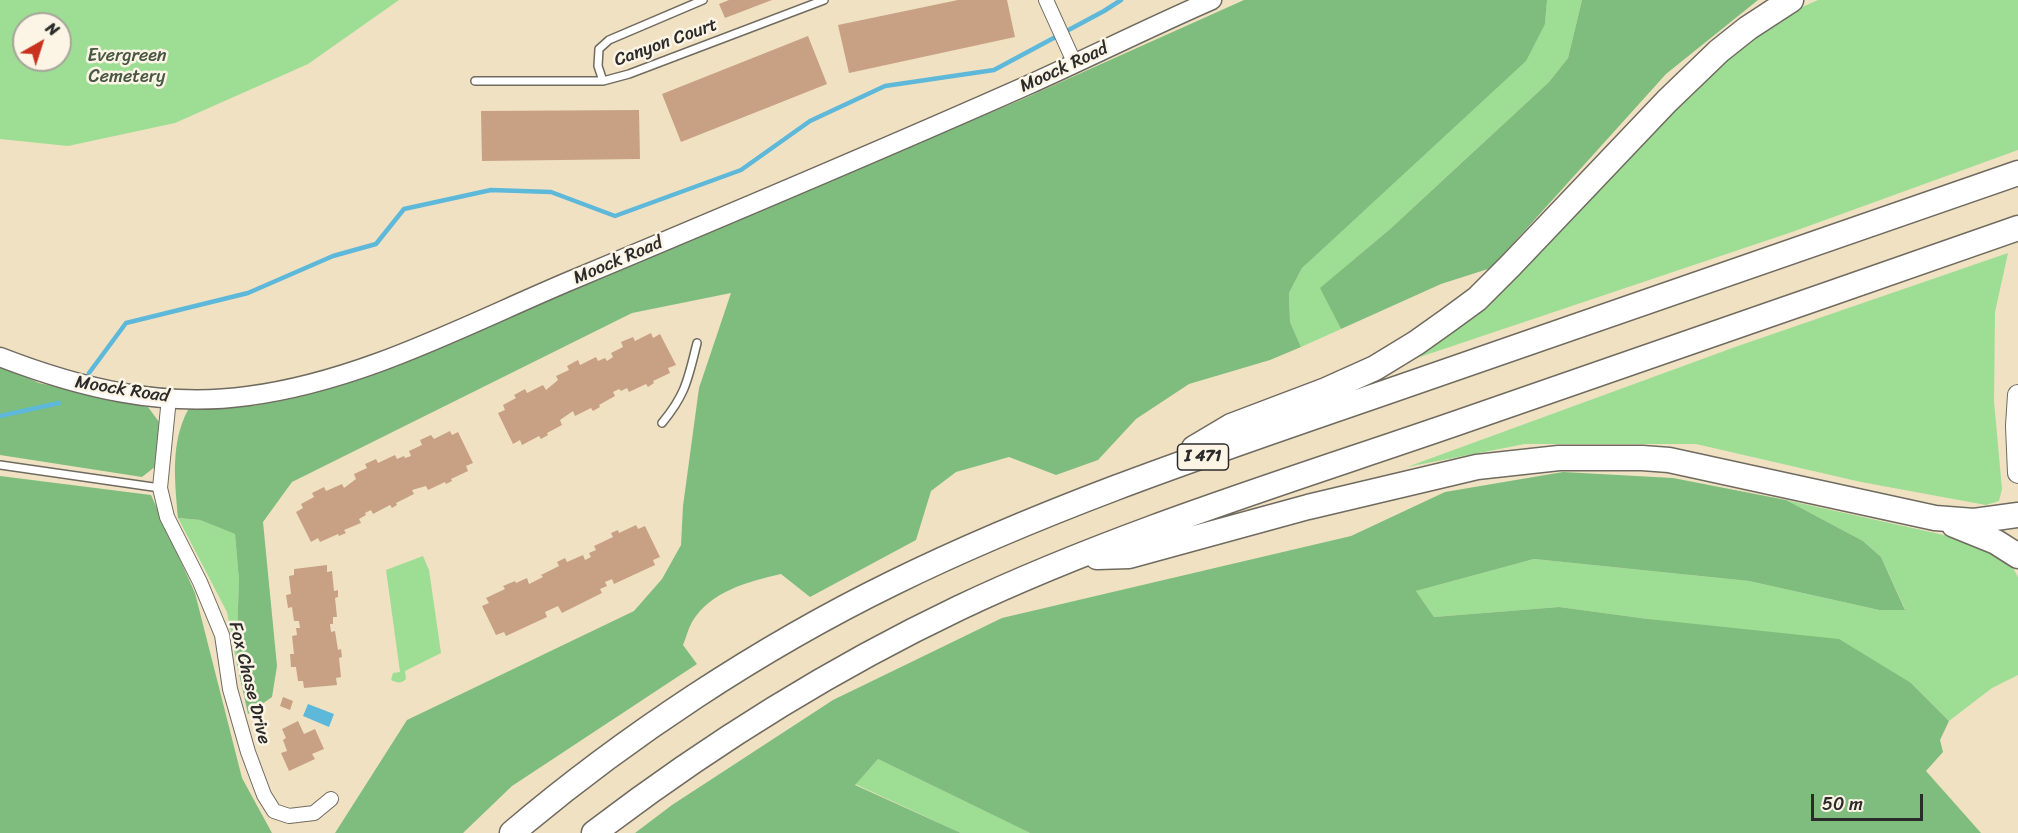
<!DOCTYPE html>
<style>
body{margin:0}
#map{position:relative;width:2018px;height:833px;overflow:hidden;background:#f0e1c2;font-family:Sriracha,sans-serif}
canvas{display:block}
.north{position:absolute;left:12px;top:12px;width:60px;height:60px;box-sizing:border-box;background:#fcf5e5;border:2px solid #a8a49b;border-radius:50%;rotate:39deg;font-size:16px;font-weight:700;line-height:24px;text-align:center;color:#2b2b2b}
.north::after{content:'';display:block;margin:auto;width:21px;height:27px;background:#c8321e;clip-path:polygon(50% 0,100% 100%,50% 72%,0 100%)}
.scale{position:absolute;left:1811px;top:794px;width:112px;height:27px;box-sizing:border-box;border:3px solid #2b2b2b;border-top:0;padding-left:8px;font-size:18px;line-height:21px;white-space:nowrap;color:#2b2b2b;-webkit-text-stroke:4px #fcf5e5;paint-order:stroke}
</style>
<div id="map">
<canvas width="2018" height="833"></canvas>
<div class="north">N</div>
<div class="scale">50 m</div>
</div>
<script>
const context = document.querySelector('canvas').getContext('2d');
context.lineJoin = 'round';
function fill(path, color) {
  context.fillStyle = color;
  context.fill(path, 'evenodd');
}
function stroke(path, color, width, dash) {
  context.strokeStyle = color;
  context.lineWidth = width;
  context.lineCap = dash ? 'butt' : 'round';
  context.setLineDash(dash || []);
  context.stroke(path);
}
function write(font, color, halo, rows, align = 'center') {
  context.font = font + ' Sriracha,sans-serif';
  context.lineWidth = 5;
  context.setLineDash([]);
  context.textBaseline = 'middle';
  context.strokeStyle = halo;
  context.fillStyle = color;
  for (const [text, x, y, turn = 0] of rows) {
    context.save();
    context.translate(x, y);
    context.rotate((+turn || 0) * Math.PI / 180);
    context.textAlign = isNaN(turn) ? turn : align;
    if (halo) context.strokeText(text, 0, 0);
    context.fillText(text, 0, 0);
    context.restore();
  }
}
const green = new Path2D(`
 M0 0H399L308 64 175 123 68 146 0 139ZM24 24H60V60H24Z
 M1547 0H1582L1568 58 1549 82 1389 230 1321 288 1341 329 1301 347 1290 322 1289 293 1302 268 1545 24Z
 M1818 0H2018V150L1792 232 1402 363 1721 62 1784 15Z
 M2008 253 1995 312 1994 401 2002 489 1999 501 1986 505 1861 482 1696 444H1525L1407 467 1738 346Z
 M1786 500 1980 543 2009 561 2018 577V675L1992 688 1949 721 1911 683 1648 619 1559 607 1434 617 1416 591 1534 559 1749 581 1879 610 1905 609 1881 557 1863 541Z
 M178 518 200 520 235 534 239 580 236 660 227 612Z
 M423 556 429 570 441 653 405 671 406 679C401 684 397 683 391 680L393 673 400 672 386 570Z
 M878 759 1030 833H961L855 784Z`);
const forest = new Path2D(`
 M1244 0H1547L1545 24 1526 61 1302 268 1289 293 1290 322 1301 347 1270 360 1189 384 1136 419 1098 460 1056 475 1009 457 956 472 931 491 916 540 810 597 781 574C747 582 711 591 692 622 688 629 686 638 683 645L697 664 512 786 463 833H335L407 720 634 611 662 579 681 545 683 506 699 388 731 293 632 313 292 482 263 522 277 666 272 697 248 714 236 660 239 580 235 534 200 520 178 518C175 482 170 443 188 410L200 406H254L321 389 657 253 1023 99Z
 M1582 0H1758L1666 74 1491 268 1441 284 1341 329 1320 288 1389 230 1549 82 1568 58Z
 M0 365 39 383 148 407 159 422 156 466 142 477 0 455Z
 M1563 472 1673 478 1786 500 1863 541 1881 557 1905 610H1879L1749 581 1534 559 1416 591 1434 617 1559 607 1648 619 1839 639 1911 683 1949 721 1940 740 1943 752 1926 771 1981 833H1030L878 759 855 785 961 833H635L672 805 833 700 1002 618 1351 536 1445 492Z
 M0 476 151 495 195 593 242 778 272 833H0Z`);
const water = new Path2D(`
 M308 704 334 714 329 727 303 716Z`);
const stream = new Path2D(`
 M89 373 126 323 248 293 333 256 376 244 404 209 491 190 551 192 615 216 741 170 810 121 885 86 994 70 1104 11 1121 0
 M0 416 59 403`);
const building = new Path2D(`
 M729 0H772L725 18 719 4Z
 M958 0H1007L1015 37 849 73 838 25Z
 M808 36 827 84 681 142 662 94Z
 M639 110 640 159 482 161 481 111Z
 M651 333 653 338 660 334 676 365 668 368 670 373 653 381 654 383 648 387 646 384 629 392 627 388 621 391 619 389 613 392 615 396 599 405 600 407 593 411 591 408 575 416 573 411 560 420 562 425 547 433 548 435 541 439 539 436 522 445 520 440 513 444 498 413 505 410 503 405 516 398 514 395 525 389 527 393 543 385 546 390 558 380 556 376 569 370 567 366 578 360 580 365 596 357 598 361 605 358 607 361 613 357 611 353 623 347 621 342 633 337 635 341Z
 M450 431 452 435 458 432 473 463 466 466 468 471 451 479 452 481 446 484 445 482 428 490 426 486 412 490 414 494 396 503 397 505 392 508 390 505 373 514 371 510 365 513 366 515 359 519 361 523 344 530 346 533 339 536 338 534 320 542 318 538 311 542 296 512 303 508 301 504 314 497 312 493 324 487 326 491 342 484 344 488 356 479 354 474 367 468 365 464 376 459 378 463 395 455 397 459 404 456 405 458 411 456 409 451 422 445 420 440 431 435 434 439Z
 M636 525 638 529 645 526 660 557 653 560 655 565 614 584 612 579 605 582 607 586 600 589 602 593 562 613 558 606 545 612 547 617 506 636 504 632 496 635 482 606 489 603 486 598 505 589 503 586 515 581 516 583 527 578 529 584 543 577 541 575 559 566 557 562 565 558 567 562 583 555 585 560 591 557 589 553 596 550 594 546 613 537 611 533 618 530 619 533Z
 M327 565V572L332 571 334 591 338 590V597L335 598 337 617H333V624H330L331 632 335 631 338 650 341 649 342 657 339 658 341 677 336 678 337 685 304 688 303 681H298L296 667H291L290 654H294L292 636 297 635 296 628H300L299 621H294L292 607 288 608 286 595 291 594 289 576 294 575V569Z
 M283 697 293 701 290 710 280 706Z
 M298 721 304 734 315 729 324 749 312 754 315 759 289 771 281 753 287 751 283 740 286 738 282 729Z`);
const lane = new Path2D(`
 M475 81H603L629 74 824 0
 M603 81 598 66 599 49 609 40 703 0
 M662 423C686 394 688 379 697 343
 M0 465 160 488`);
const street = new Path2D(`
 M1046 0 1075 64
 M169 398 160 488 167 517 200 582 222 635 230 689 248 752 264 795 274 811 289 816 314 813 331 799`);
const secondary = new Path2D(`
 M0 357C80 388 162 408 248 396 363 381 467 324 572 280 725 216 877 152 1028 85 1090 57 1150 27 1212 0`);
const primary = new Path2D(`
 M2018 395 2016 426 2018 473`);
const highway = new Path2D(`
 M1194 448 1231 426 1326 390 1375 368 1416 343 1447 321 1477 299 1511 265 1667 101 1719 51 1748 28 1791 0
 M1954 525 1996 542 2018 556
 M1097 557 1129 556 1308 507 1477 467 1559 458H1642L1669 460 1935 518 1974 521 2018 515
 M512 833C625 737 760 648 893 583 1062 500 1243 442 1421 380 1620 311 1819 242 2018 173
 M594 833C708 746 829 670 959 608 1117 533 1292 480 1457 423 1644 359 1831 293 2018 228`);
const shields = [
 [1203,457,51]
];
const shieldNames = [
 ["I 471",1203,457]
];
const streetNames = [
 ["Canyon Court",666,43,-20],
 ["Moock Road",1064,68,-25],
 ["Moock Road",618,261,-23],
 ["Moock Road",122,390,9],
 ["Fox Chase Drive",249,683,76]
];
const parkNames = [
 ["Evergreen",127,56],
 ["Cemetery",127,77]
];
fill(green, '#9dde94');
fill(forest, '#7ebd7e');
fill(water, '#5db8da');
stroke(stream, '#5db8da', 4.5);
fill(building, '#c8a184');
stroke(lane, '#706b60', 10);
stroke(street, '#706b60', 16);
stroke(secondary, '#706b60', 21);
stroke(primary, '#706b60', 22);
stroke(highway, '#706b60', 27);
stroke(lane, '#fff', 7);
stroke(street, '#fff', 14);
stroke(secondary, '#fff', 18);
stroke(primary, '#fff', 20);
stroke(highway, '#fff', 24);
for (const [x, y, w] of shields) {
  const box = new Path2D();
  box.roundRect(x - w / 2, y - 13, w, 26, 4.5);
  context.fillStyle = '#fcf5e5';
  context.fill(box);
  stroke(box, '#2b2b2b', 1.5);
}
write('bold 16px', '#2b2b2b', null, shieldNames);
write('18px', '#2b2b2b', '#fcf5e5', streetNames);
write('18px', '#485845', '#fcf5e5', parkNames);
</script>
